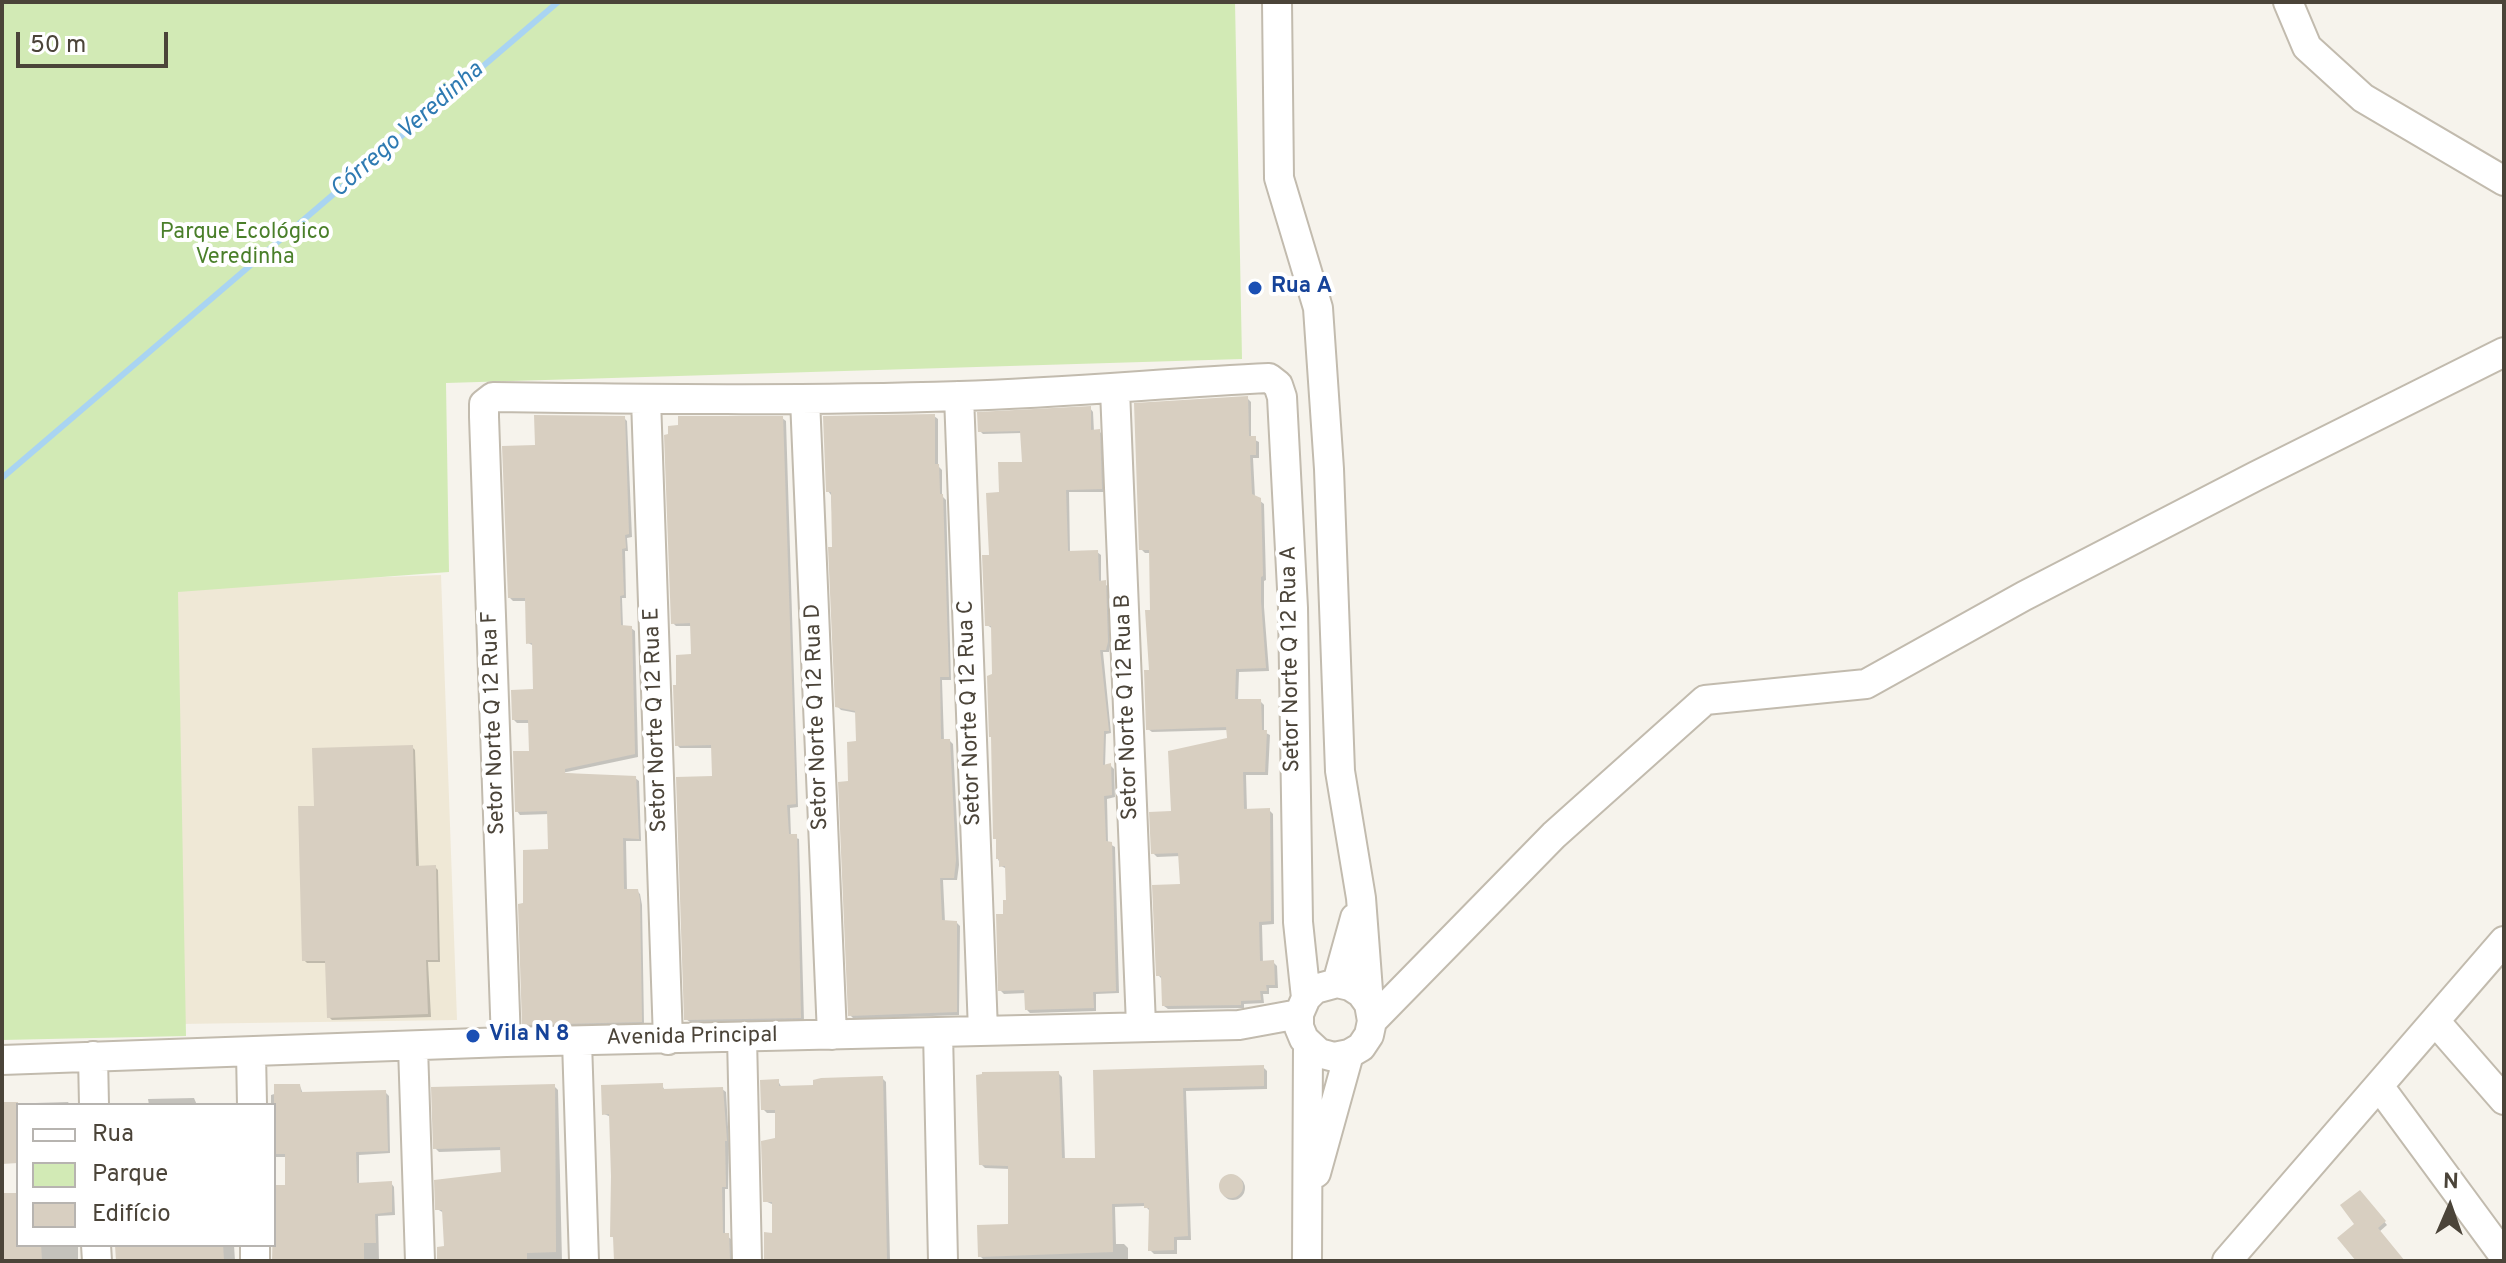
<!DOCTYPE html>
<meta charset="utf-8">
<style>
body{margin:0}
#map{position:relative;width:2506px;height:1263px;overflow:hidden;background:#f6f3ec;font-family:Overpass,sans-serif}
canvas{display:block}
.frame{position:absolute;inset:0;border:4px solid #4b4439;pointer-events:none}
.legend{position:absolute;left:16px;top:1103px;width:260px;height:144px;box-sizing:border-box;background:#fff;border:2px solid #b7b4b0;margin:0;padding:10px 14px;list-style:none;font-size:24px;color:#4b4439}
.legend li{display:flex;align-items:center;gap:16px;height:40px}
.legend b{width:40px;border:2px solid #b7b4b0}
.north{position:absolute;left:2410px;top:1167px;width:80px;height:80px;-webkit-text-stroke:6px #fff;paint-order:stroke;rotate:2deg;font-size:22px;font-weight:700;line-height:32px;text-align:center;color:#4b4439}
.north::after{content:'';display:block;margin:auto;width:28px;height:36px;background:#4b4439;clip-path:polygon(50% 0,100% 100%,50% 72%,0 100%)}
.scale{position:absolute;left:16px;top:32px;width:152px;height:36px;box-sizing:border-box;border:4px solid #4b4439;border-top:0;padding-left:10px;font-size:24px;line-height:28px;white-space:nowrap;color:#4b4439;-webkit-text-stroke:6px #fff;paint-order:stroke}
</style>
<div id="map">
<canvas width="2506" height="1263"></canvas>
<div class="frame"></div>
<ul class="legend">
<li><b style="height:10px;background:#fff"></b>Rua</li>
<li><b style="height:22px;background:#d2eab5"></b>Parque</li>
<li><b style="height:22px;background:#d8cfc1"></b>Edifício</li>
</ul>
<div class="north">N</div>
<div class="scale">50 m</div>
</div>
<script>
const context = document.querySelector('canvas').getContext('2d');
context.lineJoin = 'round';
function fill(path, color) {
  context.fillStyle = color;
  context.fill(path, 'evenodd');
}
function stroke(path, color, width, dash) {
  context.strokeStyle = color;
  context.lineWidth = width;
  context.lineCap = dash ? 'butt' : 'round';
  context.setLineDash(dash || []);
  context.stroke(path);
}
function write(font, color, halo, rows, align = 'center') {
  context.font = font + ' Overpass,sans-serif';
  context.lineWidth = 8;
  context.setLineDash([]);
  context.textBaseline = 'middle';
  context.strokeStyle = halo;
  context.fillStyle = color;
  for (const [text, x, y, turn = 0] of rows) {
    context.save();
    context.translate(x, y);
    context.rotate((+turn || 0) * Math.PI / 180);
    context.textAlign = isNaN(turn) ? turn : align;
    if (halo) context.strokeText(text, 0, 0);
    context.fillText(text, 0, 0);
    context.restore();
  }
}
const education = new Path2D(`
 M441 575 457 1020 179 1024 167 585Z`);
const green = new Path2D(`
 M2 2H1235L1242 359 446 383 449 572 178 592 186 1036 2 1040Z`);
const shadow = new Path2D(`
 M1247 398 1251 402V438L1259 442V458H1253L1255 497 1264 504 1266 580 1264 581V607L1269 671 1239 672 1238 701H1260L1264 705V732L1270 735 1268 775H1246L1247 811 1269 810 1273 814 1274 924 1262 925 1263 963 1273 962 1277 966 1278 988H1269V994H1263L1264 1003 1244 1004V1008L1168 1009 1164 1006 1162 979 1158 975 1182 886 1181 856 1157 857 1153 853 1173 813 1229 739 1228 730 1152 732 1148 729 1152 612 1151 553H1145L1141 549Z
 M1090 408 1093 412 1094 432 1099 431 1102 434 1104 492H1069L1070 553 1097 552 1101 555V583L1108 586 1110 646 1109 652H1103L1111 733 1106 734 1105 767 1111 766 1114 769 1115 797 1107 799 1108 843 1115 847 1119 993 1096 994V1011L1030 1013 1027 1010 1026 993 1004 994 1000 990 1008 902 1007 869 1001 866 998 859V841L995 838 993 629 987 625 991 557 1001 494 1024 464 1022 433 983 434 980 431Z
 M934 416 938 419V466L942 470V496L946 500 951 680H942L944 741H950L953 744 959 865 957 880H943L945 922 957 923 960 926 959 1015 854 1019 850 1015 857 713 841 710 837 706 834 549 831 495 828 491Z
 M624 418 627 421 632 537 627 538 628 551H625L626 598H622L623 627 631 628 635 631 638 757 562 773 635 778 639 781 641 841H626L627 891H637L640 894 642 905 644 1024 528 1027 524 1024 525 904 550 851 549 814 520 815 517 811 531 752 530 723H517L514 720 535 691 534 646 528 643 527 601H513L510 598 537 447Z
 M782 418 786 421 798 807 790 808 791 836 799 839 804 1021 690 1022 686 1019 714 778 713 748H680L677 745 693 656 692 626H676L673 623Z
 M412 747 415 750 419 868 435 867 438 870 440 962H428L431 1017 332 1020 329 1017 327 963H307L304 960 316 807Z
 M1263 1067 1267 1071V1089L1186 1091 1191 1240H1177V1254H1154L1150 1250 1151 1212 1145 1206 1115 1207 1116 1244H1124L1128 1248V1261L984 1260 980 1256 1010 1226V1169L985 1168 981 1164 1058 1073 1062 1077 1065 1160 1097 1159 1095 1071Z
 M882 1078 886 1082 890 1261H766V1234L775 1235 774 1205 765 1201 777 1139V1113H767L763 1109 778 1081 782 1088 815 1087Z
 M662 1085 665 1091 722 1089 726 1092 729 1144 728 1189H725V1235L731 1239 732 1261H616L615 1240 612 1236 611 1117 604 1114Z
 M300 1086 303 1094 385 1092 389 1096 390 1153 359 1155V1184L391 1183 394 1187 395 1215 378 1216 379 1261H274L287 1187V1157H274V1105H271V1095Z
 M554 1086 558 1090 562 1261H438L446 1248 444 1213 437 1209 504 1174 502 1150 439 1152 435 1148Z
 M194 1098 197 1105H149L148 1099Z
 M68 1102 70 1105H18V1135H2V1104Z
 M1221 1188a12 12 0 1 1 24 0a12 12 0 1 1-24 0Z
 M2360 1193 2387 1225 2379 1232 2403 1261H2379L2357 1224Z
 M2 1196H18V1245H78V1261H2Z
 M118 1245H234L235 1261H119Z`);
const stream = new Path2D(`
 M2 478 558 2`);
const building = new Path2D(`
 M1248 396 1249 436H1256V455H1250L1252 494 1261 498 1263 576 1261 577V602L1266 668 1236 669 1235 699H1261L1262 730H1267L1265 772H1243L1244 809 1270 808 1271 921 1259 922 1260 961 1274 960 1275 985H1266L1267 991H1260L1261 1000 1241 1001V1005L1162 1006 1161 976H1156L1152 885 1180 884 1178 853 1151 854 1149 812 1171 811 1168 751 1227 738 1226 727 1146 730 1144 670H1149L1145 610H1150L1149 550H1139L1134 403Z
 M1091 406V430L1100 429 1102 489 1066 490 1068 551 1098 550 1099 581 1106 580 1108 642 1106 650H1100L1109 731H1104L1103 765 1111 763 1112 795 1104 796 1106 841 1112 842 1116 991 1093 992 1094 1008 1025 1010 1024 990 998 991 996 914H1003V900H1006L1005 866 999 867V859H996V839H993L991 737H989L987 676 992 674 991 626H985L982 555H989L986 493 999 492 998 462H1022L1020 431 978 432 977 412Z
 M935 414V464H939L940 494H943L949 677H940L941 739H950L956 860 954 878H940L942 920 957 921V1012L848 1016 838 782 848 781 847 742 856 741 855 711 835 707 828 547H832L831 492H826L823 416Z
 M534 415 625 416 629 534 625 535 626 548 622 549 624 595 620 596 621 625 632 626 635 754 565 769V773L636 776 639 839 623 838 624 889H638L640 900 642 1022 522 1025 518 904 523 903V850L548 849 547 811 515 812 513 751H529L528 720H512L511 690 533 689 532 643 526 644 525 598H508L502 446 535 445Z
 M678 416H783L796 804 787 805 789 834H797L801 1018 684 1020 676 777 712 776 711 745 675 746 673 685H676V655L691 654 690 623 671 624 664 435 668 434V426L678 425Z
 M413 745 416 866 436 865 438 960H426L428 1014 327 1018 325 961H302L298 806H314L312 748Z
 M1264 1065V1086L1183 1088 1188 1236 1174 1237V1250L1148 1251 1149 1208H1144V1203L1112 1204 1113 1252 978 1257 977 1225 1008 1224V1166L979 1165 976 1075 982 1074V1072L1059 1071 1062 1158H1095L1093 1070Z
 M883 1076 887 1260 764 1261V1232L772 1233V1202H763L761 1141 775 1138V1110H761L760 1080 779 1079V1086L813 1085V1080L821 1078Z
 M663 1083V1089L723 1087 727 1141H725L726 1187H722L723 1233H729L730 1261H614L613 1237H610L611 1176 609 1114 602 1115 601 1085Z
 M274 1084H300L301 1092 386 1090 388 1151 356 1152 357 1183 392 1181V1212L375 1214 376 1243H364V1261H272L274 1185H285V1154H274Z
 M555 1084 556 1252 527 1253V1261H437V1247L444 1246 442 1210H435L434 1180 501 1172 500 1147 433 1149 431 1087Z
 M2 1102H18V1163L2 1164Z
 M1219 1186a12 12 0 1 1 24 0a12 12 0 1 1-24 0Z
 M2360 1190 2386 1221 2378 1228 2405 1261H2356L2337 1238 2354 1224 2340 1205Z
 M2 1193H18V1245H41L42 1261H2Z
 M115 1245H223L224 1261H116Z`);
const minor = new Path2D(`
 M1277 2 1279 178 1318 308 1329 469 1340 771 1361 898 1369 1004 1372 1021 1369 1035 1361 1047 1349 1054 1334 1057 1319 1053 1304 1039 1299 1027V1014L1306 998 1315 989 1337 983 1350 986 1361 993 1369 1004
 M2288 2 2307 47 2363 98 2504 181
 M1115 390 1141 1025
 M959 396 983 1031
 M646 399 668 1040
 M805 399 832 1035
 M1337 983 1355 918
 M1372 1021 1554 835 1705 700 1866 684 2024 596 2256 476 2504 352
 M2435 1021 2504 1100
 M938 1032 943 1261
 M742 1037 747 1261
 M577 1041 584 1261
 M506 1042 484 417V404L493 397C649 399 805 401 960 396 1063 393 1166 383 1269 378L1278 385 1282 397 1293 608 1298 922 1306 998
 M413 1047 420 1261
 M251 1052 252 1105
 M93 1056 94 1105
 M2 1060 506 1042 1239 1025 1299 1014
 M2379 1086 2504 1256
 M1316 1173 1349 1054
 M96 1245 97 1261
 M255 1245V1261
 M1307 1261 1308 1044
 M2227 1261 2504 941`);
const markers = [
 [1255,288,8,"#1a4fb4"],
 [473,1036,8,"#1a4fb4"]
];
const parkNames = [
 ["Parque Ecológico",245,234],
 ["Veredinha",245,259]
];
const transitNames = [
 ["Rua A",1271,288],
 ["Vila N 8",489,1036]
];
const streetNames = [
 ["Setor Norte Q 12 Rua A",1292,659,-91],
 ["Setor Norte Q 12 Rua B",1128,707,-92],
 ["Setor Norte Q 12 Rua C",971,713,-92],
 ["Setor Norte Q 12 Rua D",818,717,-92],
 ["Setor Norte Q 12 Rua E",657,720,-92],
 ["Setor Norte Q 12 Rua F",495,723,-92],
 ["Avenida Principal",692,1038,-1]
];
const waterNames = [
 ["Córrego Veredinha",408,131,-41]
];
fill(education, '#efe8d6');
fill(green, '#d2eab5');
fill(shadow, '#0003');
stroke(stream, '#a9d4f2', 6);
fill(building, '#d8cfc1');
stroke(minor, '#c2bbae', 32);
stroke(minor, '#fff', 28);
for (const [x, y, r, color] of markers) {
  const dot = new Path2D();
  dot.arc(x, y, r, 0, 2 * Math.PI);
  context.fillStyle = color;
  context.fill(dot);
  stroke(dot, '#fff', 3);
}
write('22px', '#4a7f2a', '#fff', parkNames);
write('bold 22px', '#164399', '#fff', transitNames, 'left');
write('22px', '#4b4439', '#fff', streetNames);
write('italic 24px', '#2e7ab2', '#fff', waterNames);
</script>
